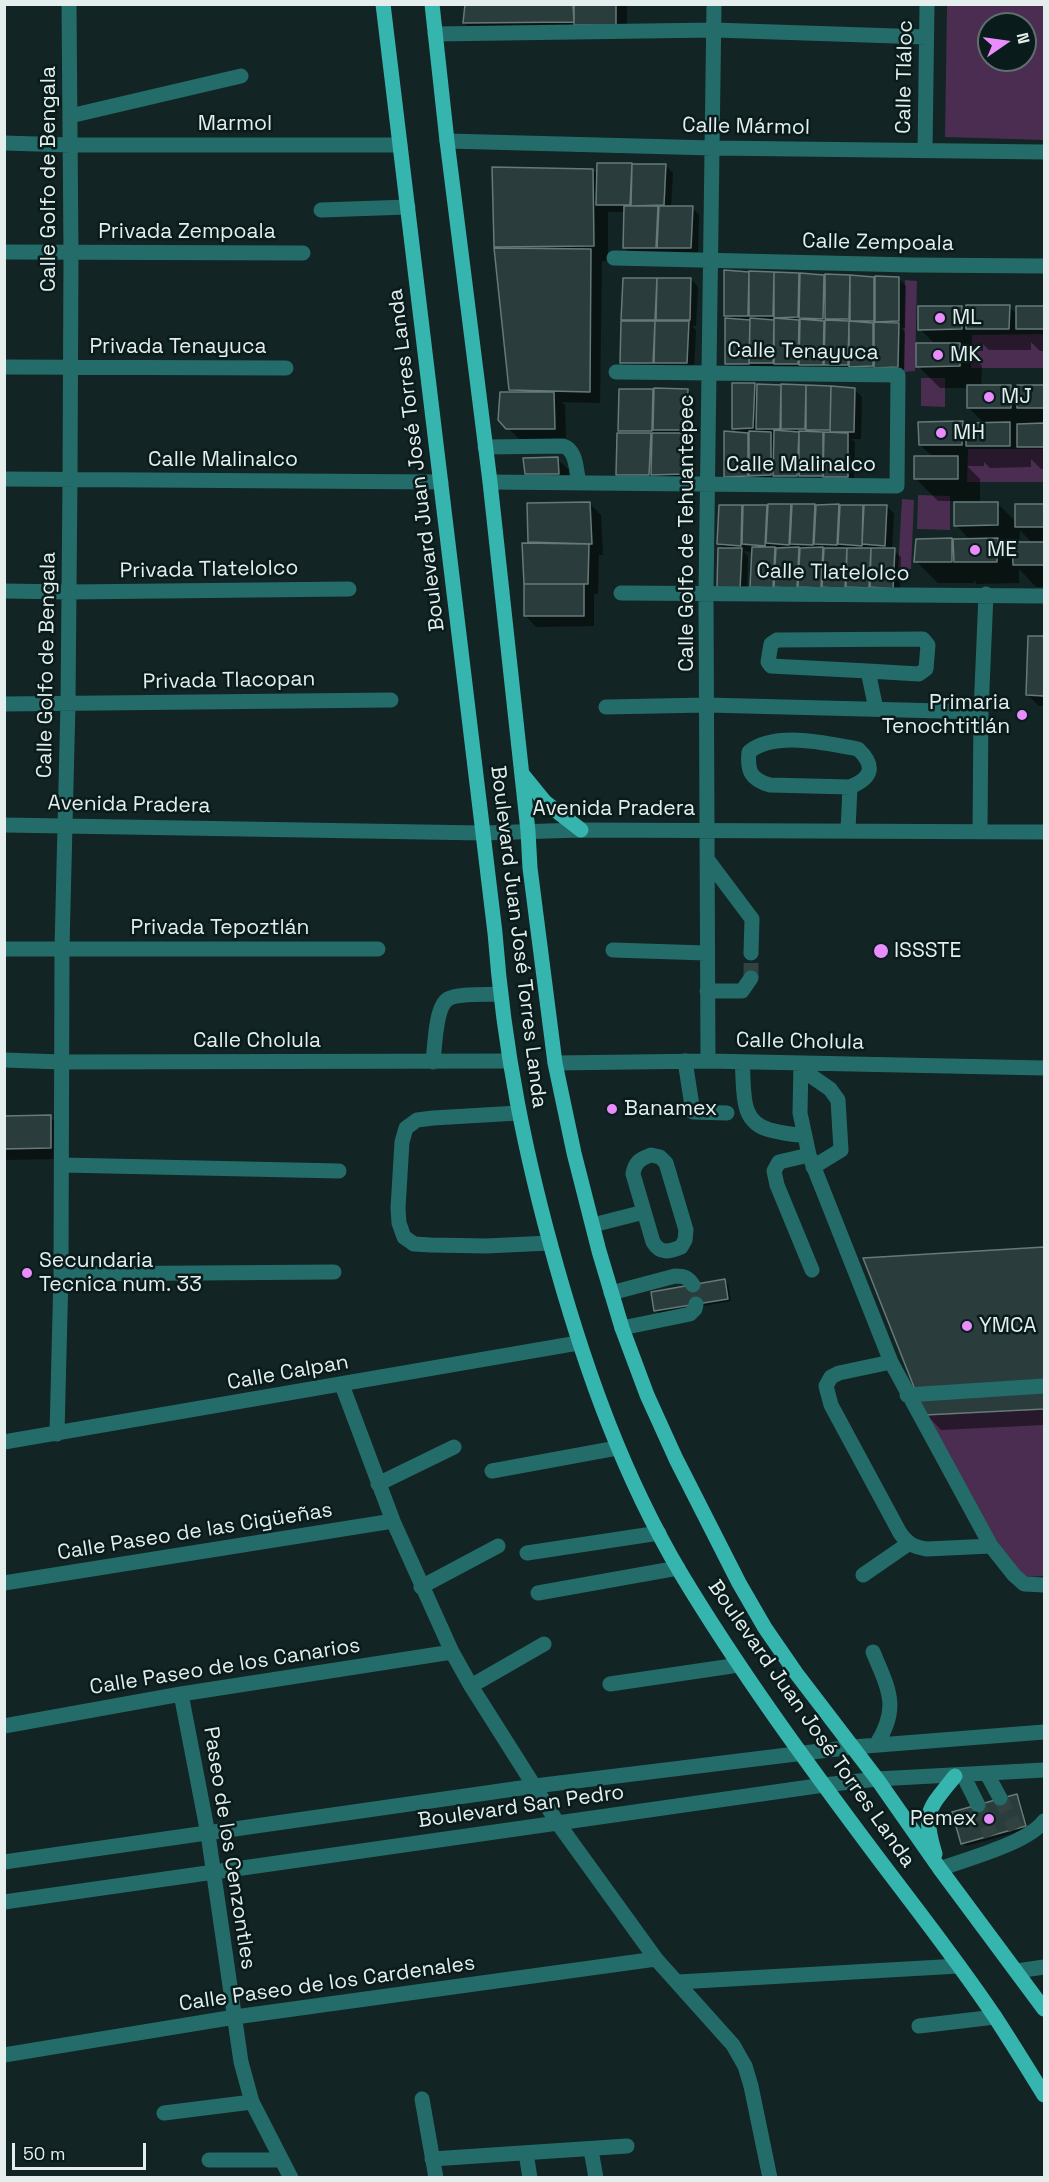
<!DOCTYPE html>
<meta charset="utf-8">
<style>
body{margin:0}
#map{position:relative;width:1049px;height:2182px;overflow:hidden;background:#122423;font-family:"Space Grotesk",sans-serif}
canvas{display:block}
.frame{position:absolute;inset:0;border:6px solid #e3eeed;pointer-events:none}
.north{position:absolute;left:977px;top:12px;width:60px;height:60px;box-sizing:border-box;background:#091b1a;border:2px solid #606f6e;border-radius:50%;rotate:77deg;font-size:16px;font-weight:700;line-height:24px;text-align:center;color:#e3eeed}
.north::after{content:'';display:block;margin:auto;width:21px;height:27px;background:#e98dfd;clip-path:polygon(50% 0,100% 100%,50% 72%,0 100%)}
.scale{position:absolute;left:12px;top:2143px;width:134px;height:27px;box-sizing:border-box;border:3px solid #e3eeed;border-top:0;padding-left:8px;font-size:18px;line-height:21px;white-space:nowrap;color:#e3eeed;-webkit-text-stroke:4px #091b1a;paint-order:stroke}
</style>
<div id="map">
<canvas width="1049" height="2182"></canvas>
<div class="frame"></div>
<div class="north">N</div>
<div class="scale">50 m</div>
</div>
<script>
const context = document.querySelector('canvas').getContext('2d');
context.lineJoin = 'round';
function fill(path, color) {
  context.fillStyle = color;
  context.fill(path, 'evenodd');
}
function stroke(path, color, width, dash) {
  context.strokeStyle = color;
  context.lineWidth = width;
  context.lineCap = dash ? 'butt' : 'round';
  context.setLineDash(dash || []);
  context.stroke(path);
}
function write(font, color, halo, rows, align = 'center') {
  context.font = font + ' "Space Grotesk",sans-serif';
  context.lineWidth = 5;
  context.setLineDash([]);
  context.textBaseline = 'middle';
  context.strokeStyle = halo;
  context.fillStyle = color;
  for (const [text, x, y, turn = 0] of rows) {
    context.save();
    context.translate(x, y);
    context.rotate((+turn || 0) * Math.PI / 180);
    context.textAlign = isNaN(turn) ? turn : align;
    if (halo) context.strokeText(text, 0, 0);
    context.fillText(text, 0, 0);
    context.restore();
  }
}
const green = new Path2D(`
 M947 5H1044V140L945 137ZM989 24H1025V60H989Z
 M905 280 917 281 915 371 904 372Z
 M1044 334V368H971L972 335Z
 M921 378H945V407L921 406Z
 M968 449H1044V482H967Z
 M918 495 950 496V530L917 529Z
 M902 499 914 500 911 569H898Z
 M1044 1409V1576L1025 1577 992 1538 925 1415Z`);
const shadow = new Path2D(`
 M466 4H627V36L475 34 464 23Z
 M599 165H665L673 173 671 207H692L699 215 698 254H666L663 251V254L632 255 624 247 625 212H608V261H602L600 403 561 402 565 405 566 440 519 439 500 420 515 393 511 389 499 250 495 247 593 170 599 176Z
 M726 272 824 276 827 279V275L899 279 906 286 905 328H901L905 332 904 374 733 370 726 363 730 320 725 315ZM831 318H852L850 323 831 322ZM854 319H877L875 324 854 323Z
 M691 279 698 287 696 326H692L696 330 694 370H628L621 363 624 280ZM657 318V323H642V321Z
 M961 307 967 313 1009 307 1018 315V307H1044V351H1040L1031 342V350H989L983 344V351H966L982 366 981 386H1011L1019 394V386H1044V469H1041L1031 459V467L990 468 984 462V466H967L980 479V501H938L916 479 933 457 920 445 962 423 968 428 985 424 969 408V388H940L918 366 935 344 920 329Z
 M754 384 758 388V385L854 389 862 397 861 439H851L855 442 854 484 732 483 725 476 738 433 733 428Z
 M654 390H688L695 397 693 437H688L693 442 691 481H625L617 474 623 434 619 430 621 391Z
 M557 459 569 470 570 485 537 484 526 473Z
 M590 504 601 515 603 555H599L598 594H594V626L536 627 525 615 530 545 528 505Z
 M998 504 1016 522V505H1044V587H1036L1019 569V583L977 584 974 580V583H938L916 561 917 540H970L956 525ZM1020 530 1032 543H1019ZM1004 547H1014V557Z
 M887 506 894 514 892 549 901 557 900 595 759 593 753 552 743 551 748 556 747 595 726 594 724 549 719 543 720 507Z
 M1029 637 1044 638V706H1039L1028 695Z
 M4 1117H50L61 1128 62 1159 4 1160Z
 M1044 1248V1425L941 1430 926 1414 865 1260Z
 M724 1281 728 1284 731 1301 659 1314 655 1310Z
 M1016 1795 1020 1799 1028 1829 966 1846 962 1843Z`);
const building = new Path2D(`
 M465 4H573L574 22 463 23Z
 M574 4H616V25H574Z
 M597 163H632L630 205H596Z
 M632 164H666L664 205 631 206Z
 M492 167 593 169 594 246 494 247Z
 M624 206H658L656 248H623Z
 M659 206H693L691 248H657Z
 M494 248 591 249 590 392 509 390Z
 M724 270 749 272 748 316H724Z
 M749 271 774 272 773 316H749Z
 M774 272 799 273 798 317 774 318Z
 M800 273 824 275 823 319 799 318Z
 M825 274 850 275 849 319H825Z
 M850 275 874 277V321H850Z
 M875 276 899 277V321L875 322Z
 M623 278H657L655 320H621Z
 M657 278H691L690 320H656Z
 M966 305H1010L1009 329H966Z
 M918 306H962V329L918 330Z
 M1016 306H1044V329H1016Z
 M725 318 750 320 749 364H725Z
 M750 318 774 320 773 363H749Z
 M774 318 799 320 798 364H774Z
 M800 319 824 321 823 365H799Z
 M825 320 849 321 848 365H824Z
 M621 321H655L653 363H620Z
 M655 321H689L687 363H654Z
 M849 321 873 323V366L849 367Z
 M874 322 899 323 898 367 874 368Z
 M916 343H960V366L916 367Z
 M732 383H755L753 428 732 429Z
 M757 384 781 385 780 429H756Z
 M781 384 806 385 805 429H781Z
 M806 385 831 386 830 430H806Z
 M967 385H1011V408H967Z
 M1017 385H1044V408H1017Z
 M831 386 855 388 854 432H830Z
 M654 388 688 389 687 430H653Z
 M619 389H653L652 431H618Z
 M500 392H554L555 429H506L498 420Z
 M963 421 962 445H919L918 422Z
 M1010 422V446H966V423Z
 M1044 423V447H1017V424Z
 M774 430 799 432 797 476H773Z
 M724 431 748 433V476L724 477Z
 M749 431 771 432V475L749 476Z
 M799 431 823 432V476H799Z
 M824 432 848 433V477H823Z
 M617 433H651L649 475H616Z
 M652 433H686L684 474 651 475Z
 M914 456H958V479H914Z
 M558 457 559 474H525L523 458Z
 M590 502 592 544 528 542 527 503Z
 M954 502H998V525L954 526Z
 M768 504H791L789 545 766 543Z
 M792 504H815L813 545 790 544Z
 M839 504 837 545 814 544 816 505Z
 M1015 504H1044V527H1015Z
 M719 505H742L741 546 717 544Z
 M743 505H767L765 546 742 544Z
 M840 505H863L862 546 838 544Z
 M864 505H887L885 546 862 544Z
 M952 538V562H914L916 539Z
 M998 538 997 562H954L953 539Z
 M1012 542H1044V565H1013Z
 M522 543 589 544 588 584H524Z
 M752 547H775L773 588 750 587Z
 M799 547 797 589 774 587 776 548Z
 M823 547 821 588 798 587 800 548Z
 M718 548H742L740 589 717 587Z
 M824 548H847L845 589 822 587Z
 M847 548H871L869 588 846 587Z
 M871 548H895L893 589 870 587Z
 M524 584H584V616H524Z
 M1028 636H1044V696L1026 695Z
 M51 1115V1148L4 1149V1116Z
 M1044 1247V1409L925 1415 863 1258Z
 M725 1279 728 1299 654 1311 651 1292Z
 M1017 1794 1026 1826 961 1844 952 1812Z`);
const minorTunnel = new Path2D(`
 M751 978V953
 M1000 1798 1016 1829
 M978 1805 991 1836`);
const minor = new Path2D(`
 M435 34 714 30 926 37
 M70 116 241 76
 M447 141 713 148 1044 152
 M4 143 70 145H400
 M925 151 927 4
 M321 210 408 207
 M4 252 303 253
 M614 258 911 265 1044 266
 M4 367 286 368
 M485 447 563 446C577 450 576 471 579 483
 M4 479 441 482
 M490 482 897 486 898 375 616 372
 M4 591 69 592 349 589
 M621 593 1044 596
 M868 671 919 674 926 669 928 645 923 639 777 640 771 644 768 662 771 666 868 671 876 709
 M4 704 391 700
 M606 707 707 705 981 712
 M4 825 483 833 581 830 1044 832
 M848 830 850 787C872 778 876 766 858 749 827 743 774 731 749 752 747 771 751 780 770 785L850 787
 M980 831 981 712 986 594
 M707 859 752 919 751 953
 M4 949H378
 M613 950 706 953
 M707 991H742L751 978
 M4 1060 62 1062 509 1061
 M685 1061 693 1112 727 1113
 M708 1061 706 592 714 4
 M433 1062C435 1047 435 1007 448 999 458 993 487 995 500 994
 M742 1062C745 1089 738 1122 770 1130 782 1133 792 1135 804 1135
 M555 1063 708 1061 1044 1068
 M801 1063 800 1113 809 1155 891 1362 991 1546 1014 1575 1024 1584 1044 1585
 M801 1069 830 1089 838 1100 841 1150 813 1167
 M518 1113 433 1118 417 1120 406 1128 402 1142 398 1208 399 1223 404 1237 414 1244 431 1245 486 1246 550 1243
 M651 1155 660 1157 666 1163 686 1230 685 1240 681 1247C669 1252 660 1254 653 1242L633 1174C635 1162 640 1159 651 1155Z
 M809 1155 779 1162 774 1171 777 1185 812 1270
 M62 1165 339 1171
 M593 1225 644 1212
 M61 1274 334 1272
 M611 1293 675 1276C684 1276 688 1277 693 1285
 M622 1328 690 1314 695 1309 696 1304
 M891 1362 839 1373 831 1377 826 1386 831 1405 900 1533C908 1544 913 1547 927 1549L991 1546
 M342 1385 393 1521 452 1652 471 1686 557 1822 656 1959 733 2045 745 2066 751 2086 770 2178
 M907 1395 1044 1386
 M57 1434 61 1274 62 948 68 704 70 479 71 253 69 4
 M4 1442 578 1343
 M492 1471 617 1448
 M378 1484 454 1447
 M527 1553 659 1533
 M863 1575 908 1544
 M4 1583 393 1521
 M421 1587 498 1546
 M538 1593 678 1568
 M873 1652C889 1690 900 1708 876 1745
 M610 1684 739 1665
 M471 1686 544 1644
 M181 1694 208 1834 241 2062 252 2102 291 2178
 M4 1726 181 1694 452 1652
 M987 1774 1000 1798
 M963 1775 978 1805
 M4 1862 535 1786 853 1747 1044 1732
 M940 1869C967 1859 1028 1843 1044 1821
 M4 1902 824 1785 877 1779 1044 1770
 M1017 1971 1044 1967
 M678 1982 959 1966
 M919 2026 995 2017
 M4 2055 235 2017 656 1959
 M422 2099 436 2178
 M164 2113 252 2102
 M591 2150 596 2178
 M526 2153 530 2178
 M432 2159 627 2146
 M209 2160H281`);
const major = new Path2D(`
 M383 4 495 933C504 1051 525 1155 557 1268 587 1374 624 1477 680 1572 740 1672 809 1766 878 1858 918 1911 959 1963 995 2017 1012 2043 1028 2069 1044 2095
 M432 4 447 141 490 482 528 831 530 868 555 1063 574 1153 599 1251 622 1328 647 1395 676 1459 739 1583 765 1628 796 1673 877 1779 940 1869 1044 2009
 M523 775 545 802 581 830
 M935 1854C922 1811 928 1810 955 1776`);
const markers = [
 [940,318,6,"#e98dfd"],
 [938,355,6,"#e98dfd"],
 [989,397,6,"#e98dfd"],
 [941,433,6,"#e98dfd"],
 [975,550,6,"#e98dfd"],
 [1022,715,6,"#e98dfd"],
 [881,951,8,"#e98dfd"],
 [612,1109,6,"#e98dfd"],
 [27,1273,6,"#e98dfd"],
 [967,1326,6,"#e98dfd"],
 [989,1819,6,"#e98dfd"]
];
const streetNames = [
 ["Calle Tláloc",905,77,-89],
 ["Marmol",235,124],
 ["Calle Mármol",746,127,1],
 ["Calle Golfo de Bengala",49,179,-90],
 ["Privada Zempoala",187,232],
 ["Calle Zempoala",878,243,1],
 ["Privada Tenayuca",178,347],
 ["Calle Tenayuca",803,352,1],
 ["Calle Malinalco",223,460],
 ["Boulevard Juan José Torres Landa",417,460,-97],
 ["Calle Malinalco",801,465],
 ["Calle Golfo de Tehuantepec",687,533,-90],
 ["Privada Tlatelolco",209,570,-1],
 ["Calle Tlatelolco",833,573,1],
 ["Calle Golfo de Bengala",47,665,-89],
 ["Privada Tlacopan",229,681,-1],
 ["Avenida Pradera",129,805,1],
 ["Avenida Pradera",614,809],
 ["Privada Tepoztlán",220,928],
 ["Boulevard Juan José Torres Landa",518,937,83],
 ["Calle Cholula",257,1041],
 ["Calle Cholula",800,1042,1],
 ["Calle Calpan",288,1373,-10],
 ["Calle Paseo de las Cigüeñas",195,1532,-9],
 ["Calle Paseo de los Canarios",225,1667,-9],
 ["Boulevard Juan José Torres Landa",811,1724,55],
 ["Boulevard San Pedro",521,1807,-8],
 ["Paseo de los Cenzontles",229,1848,81],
 ["Calle Paseo de los Cardenales",327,1984,-8]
];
const poiNames = [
 ["ML",952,318],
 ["MK",950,355],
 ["MJ",1001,397],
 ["MH",953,433],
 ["ME",987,550],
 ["Primaria",1010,703,"right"],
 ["Tenochtitlán",1010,727,"right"],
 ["ISSSTE",894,951],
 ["Banamex",624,1109],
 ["Secundaria",39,1261],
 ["Tecnica num. 33",39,1285],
 ["YMCA",979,1326],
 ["Pemex",977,1819,"right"]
];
fill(green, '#4a2d51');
fill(shadow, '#0007');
fill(building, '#2a3c3b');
stroke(building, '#667b79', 1.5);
stroke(minorTunnel, '#314241', 15, [15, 8]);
stroke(minor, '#236c69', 15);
stroke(major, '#36b4ae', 15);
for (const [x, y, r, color] of markers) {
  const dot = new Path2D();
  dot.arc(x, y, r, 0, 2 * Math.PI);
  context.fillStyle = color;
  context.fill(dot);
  stroke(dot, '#091b1a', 2);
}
write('21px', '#e3eeed', '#091b1a', streetNames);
write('21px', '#e3eeed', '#091b1a', poiNames, 'left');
</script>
